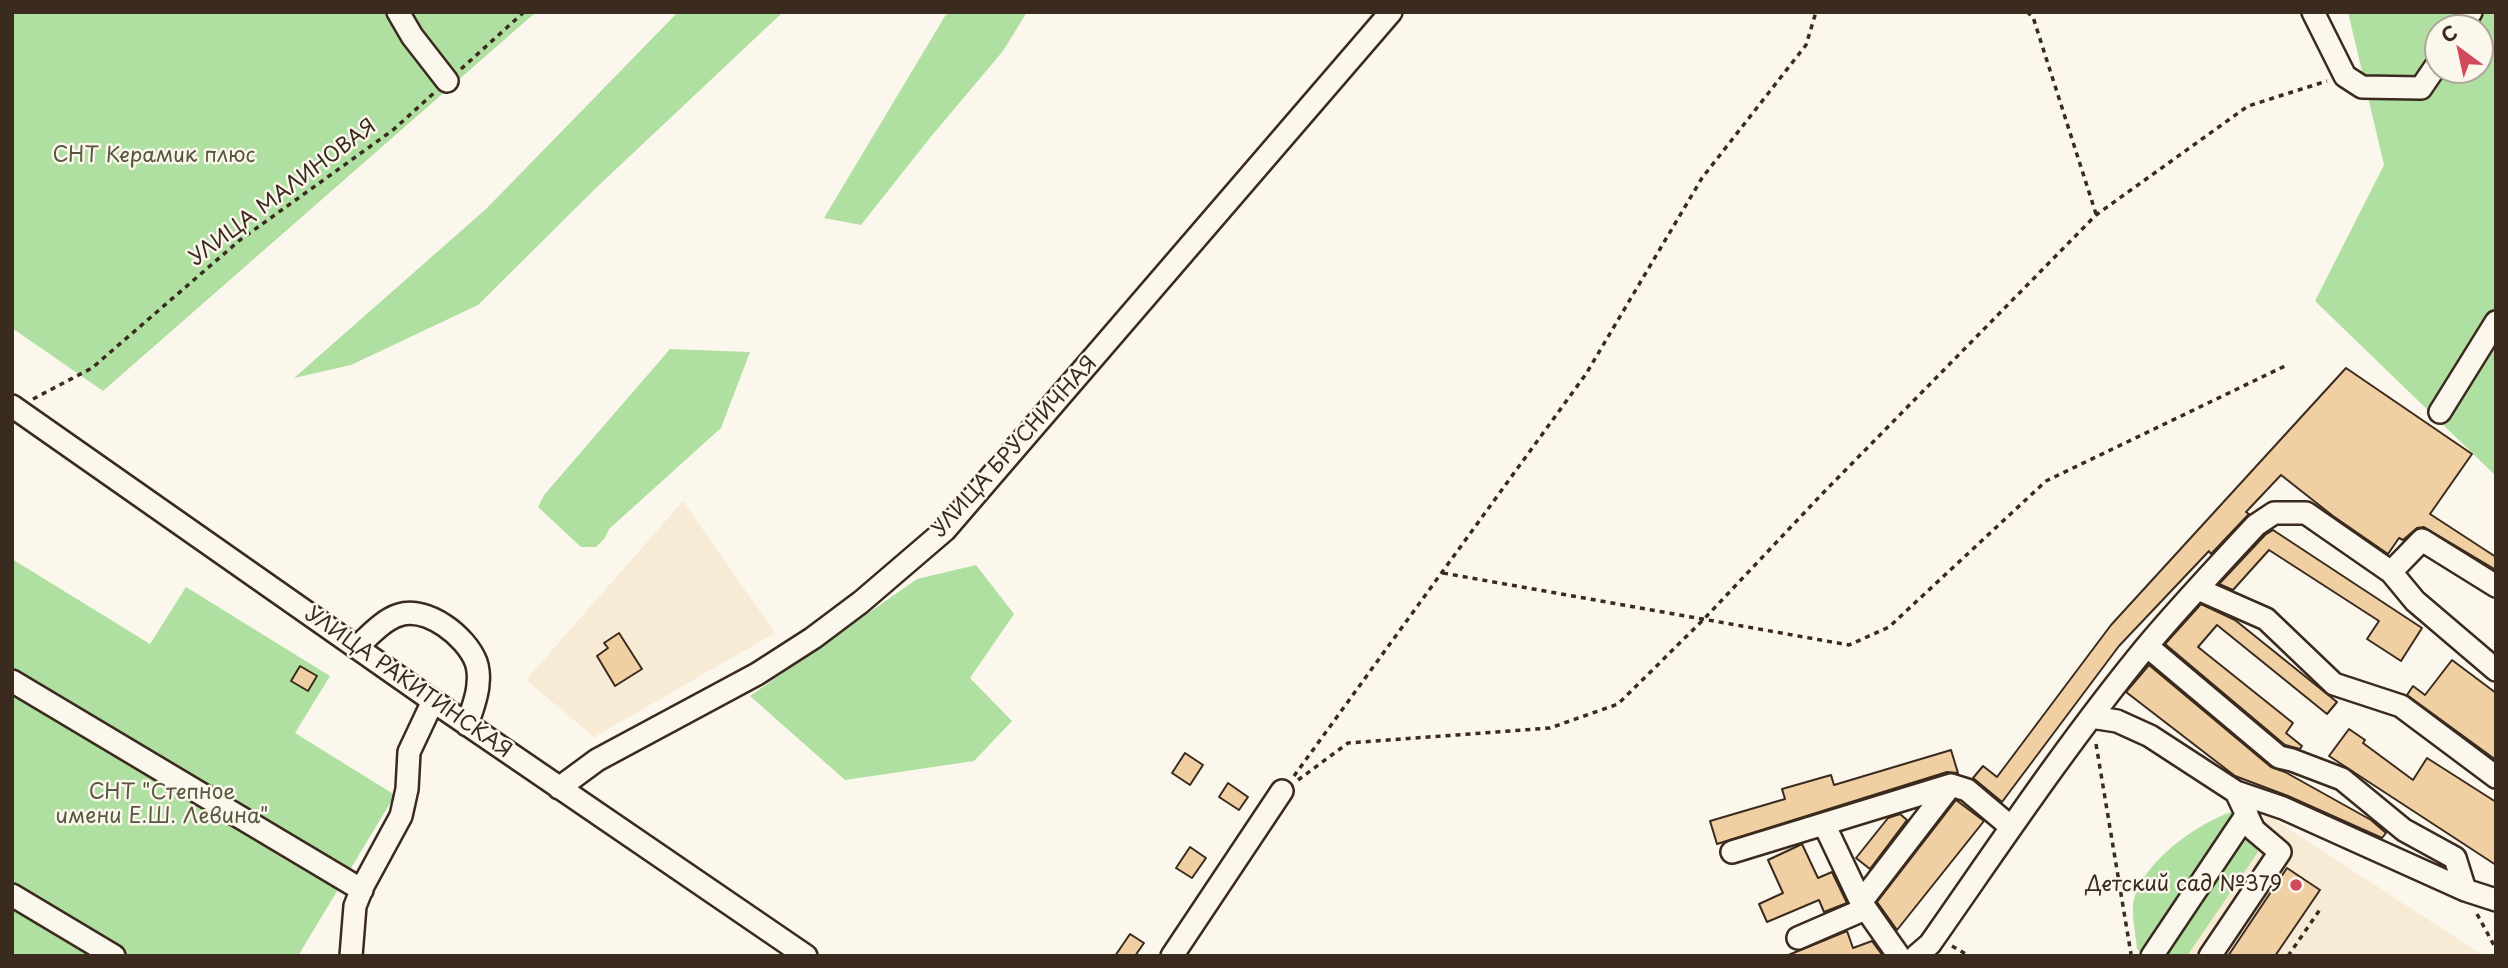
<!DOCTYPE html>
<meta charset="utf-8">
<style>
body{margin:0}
#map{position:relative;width:2508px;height:968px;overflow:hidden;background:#fbf7ec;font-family:"Playpen Sans",sans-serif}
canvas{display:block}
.frame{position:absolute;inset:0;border:14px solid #3b2a1e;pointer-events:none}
.north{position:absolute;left:2424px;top:14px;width:70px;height:70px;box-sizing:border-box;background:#fbf7ec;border:2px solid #aea59a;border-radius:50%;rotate:327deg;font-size:19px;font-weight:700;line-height:28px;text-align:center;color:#3b2a1e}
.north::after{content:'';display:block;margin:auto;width:24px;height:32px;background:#d1495b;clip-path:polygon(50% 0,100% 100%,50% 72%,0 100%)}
</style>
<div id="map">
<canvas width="2508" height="968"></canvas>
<div class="frame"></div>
<div class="north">С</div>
</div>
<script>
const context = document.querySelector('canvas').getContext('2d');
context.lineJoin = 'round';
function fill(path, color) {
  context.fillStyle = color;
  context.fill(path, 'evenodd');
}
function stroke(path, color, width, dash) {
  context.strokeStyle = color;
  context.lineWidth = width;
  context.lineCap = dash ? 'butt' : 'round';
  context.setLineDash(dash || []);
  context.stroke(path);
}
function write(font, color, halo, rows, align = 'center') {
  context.font = font + ' "Playpen Sans",sans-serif';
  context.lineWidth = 5;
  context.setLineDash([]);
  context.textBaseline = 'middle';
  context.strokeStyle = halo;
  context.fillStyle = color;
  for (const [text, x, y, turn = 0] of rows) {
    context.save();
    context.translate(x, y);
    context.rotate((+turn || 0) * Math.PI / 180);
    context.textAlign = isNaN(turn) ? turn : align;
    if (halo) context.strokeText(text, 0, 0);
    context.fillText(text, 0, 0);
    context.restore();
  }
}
const built = new Path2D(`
 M683 501 775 633 594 737 526 680Z
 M2266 814 2484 956H2170Z`);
const green = new Path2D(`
 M12 12H536L103 391 12 328Z
 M678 12H783L596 188 478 305 351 365 294 378 486 209Z
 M950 12H1027L1003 51 929 139 861 225 824 218 945 16Z
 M2348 12H2496V476L2315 301 2384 165ZM2438 28H2480V70H2438Z
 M670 349 750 352 721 428 609 529 605 538 596 547H581L538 507 544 495Z
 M12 559 150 644 186 587 330 676 295 733 395 795 298 956H12Z
 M976 565 1014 614 970 678 1012 721 974 761 845 780 750 696 917 579Z
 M2231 812 2245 825 2258 852 2187 956H2144L2137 949C2136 936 2132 919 2133 906 2137 866 2196 824 2231 812Z`);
const building = new Path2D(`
 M2346 368 2472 454 2430 514 2496 557V570L2424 527 2417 528 2403 540 2399 538 2388 554 2333 516 2281 475 2246 512 2249 514 2211 554 2209 551 2119 646 2002 802 1973 778 1983 766 1997 777 2111 625Z
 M2273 530 2422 628 2401 661 2367 639 2379 621 2269 550 2233 590 2219 584 2265 535Z
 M2201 604 2235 620 2337 702 2327 714 2217 625 2198 647 2293 723 2286 733 2302 746 2300 749 2285 745 2165 644Z
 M619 633 642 669 615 686 597 656 608 648 604 643Z
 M2452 660 2496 693V760L2407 695 2413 686 2425 695Z
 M2149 665 2271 767 2285 772 2371 820 2386 833 2382 838 2288 796 2235 776 2126 692Z
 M300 666 317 676 308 691 291 681Z
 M2349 729 2365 740 2363 743 2413 780 2427 758 2496 802V865L2329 756Z
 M1951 750 1958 773 1947 772 1717 844 1710 821 1785 799 1782 789 1831 775 1834 785Z
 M1185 753 1203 765 1190 785 1172 773Z
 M1228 783 1248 797 1239 810 1219 797Z
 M1956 800 1984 821 1897 930 1877 902Z
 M1900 814 1907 820 1870 869 1856 858 1888 818Z
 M1802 844 1818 878 1832 872 1847 903 1824 912 1819 900 1767 922 1759 904 1783 893 1768 860Z
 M1190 847 1206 858 1192 878 1176 868Z
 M2287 868 2320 890 2275 956H2228Z
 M1847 931 1853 948 1872 941 1883 956H1786Z
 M1130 934 1144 943 1135 956H1115Z`);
const path = new Path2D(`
 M2027 12 2033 17 2096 214
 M461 69 524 12
 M33 399 92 368 240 240 393 130 435 92
 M1443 573 1849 645 1889 627 2046 481 2285 366
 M2096 744 2131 954
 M1294 776 1586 374 1702 178 1806 45 1816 12
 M1298 780 1348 743 1550 728 1618 704 1704 619 1822 494 2096 215 2248 106 2327 81
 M2477 914 2496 949
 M1952 946 1969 956
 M2288 956 2321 908`);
const minor = new Path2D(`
 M398 12 412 36 447 81
 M2313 12 2345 76 2362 87 2421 88 2438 63
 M2461 28 2471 12
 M12 406 433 701 806 956
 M2440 412 2496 322
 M2391 572 2415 601 2496 670
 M2198 589 2266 619 2334 684 2401 706 2496 777
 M2147 646 2279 757 2292 760 2342 779 2404 830 2455 858 2465 890
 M357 647C369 636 383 620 399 615 427 606 466 636 476 662 478 667 479 677 478 683 478 696 471 712 467 725
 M12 681 362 890
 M2091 717 2117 721 2150 736 2236 792 2283 808 2465 890 2496 900
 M559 788 597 760 757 674 813 638 861 602 945 530 1391 12
 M1824 824 1861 902 1899 956
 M1732 852 1951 785 1967 790 2011 827
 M12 895 114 956
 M1861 902 1951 785
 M1798 938 1865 909
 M351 956 355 906 363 886 401 816 407 789 409 752 433 701
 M1172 956 1282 791
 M1916 956 1930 944C2000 844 2068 742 2146 647 2181 605 2219 565 2256 525L2274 513H2306L2391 572 2422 540 2496 586
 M2152 956 2247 814
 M2210 956 2280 852 2254 830 2236 792`);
const markers = [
 [2296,885,7,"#d1495b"]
];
const parkNames = [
 ["СНТ Керамик плюс",154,156],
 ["СНТ \"Степное",162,793],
 ["имени Е.Ш. Левина\"",162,817]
];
const streetNames = [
 ["УЛИЦА МАЛИНОВАЯ",283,193,-37],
 ["УЛИЦА БРУСНИЧНАЯ",1015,447,-48],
 ["УЛИЦА РАКИТИНСКАЯ",408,683,35]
];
const poiNames = [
 ["Детский сад №379",2282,885]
];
fill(built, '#f8ebd6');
fill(green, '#afe0a1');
fill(building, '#f0d0a2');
stroke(building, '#3b2a1e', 2);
stroke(minor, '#3b2a1e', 26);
stroke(path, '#3b2a1e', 3.5, [5, 5]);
stroke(minor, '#fbf7ec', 21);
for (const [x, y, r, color] of markers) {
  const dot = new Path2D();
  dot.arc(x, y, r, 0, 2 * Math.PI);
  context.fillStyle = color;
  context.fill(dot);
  stroke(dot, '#fbf7ec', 2.5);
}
write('21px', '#58583f', '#fbf7ec', parkNames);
write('21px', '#3b2a1e', '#fbf7ec', streetNames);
write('21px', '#3b2a1e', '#fbf7ec', poiNames, 'right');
</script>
